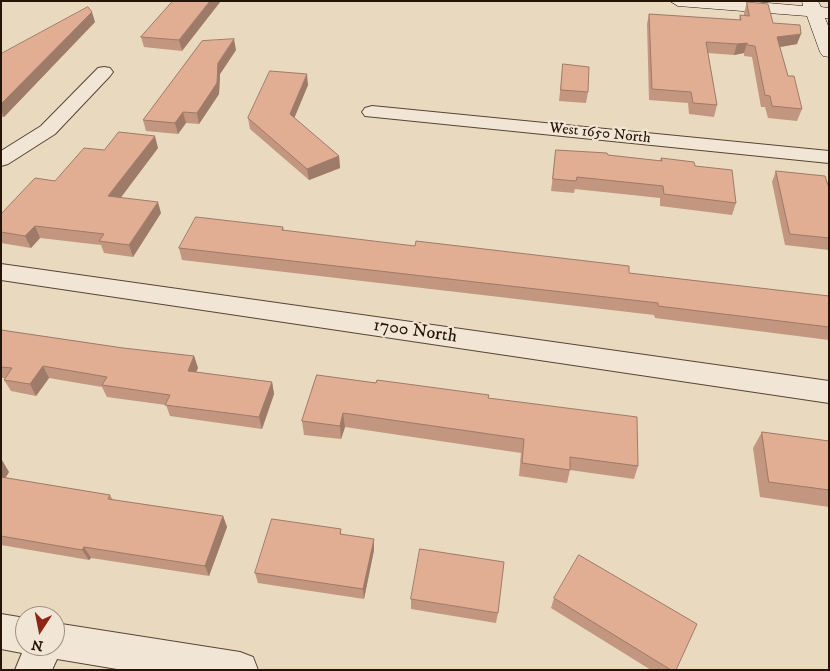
<!DOCTYPE html>
<style>
body{margin:0}
#map{position:relative;width:830px;height:671px;overflow:hidden;background:#e9d9bf;font-family:"IM FELL DW Pica",serif}
canvas{display:block}
.frame{position:absolute;inset:0;border:2px solid #261407;pointer-events:none}
.north{position:absolute;left:15px;top:606px;width:50px;height:50px;box-sizing:border-box;background:#f1e6d5;border:1px solid #a09283;border-radius:50%;rotate:191deg;font-size:14px;font-weight:700;line-height:20px;text-align:center;color:#261407}
.north::after{content:'';display:block;margin:auto;width:18px;height:22px;background:#8f2418;clip-path:polygon(50% 0,100% 100%,50% 72%,0 100%)}
</style>
<div id="map">
<canvas width="830" height="671"></canvas>
<div class="frame"></div>
<div class="north">N</div>
</div>
<script>
const context = document.querySelector('canvas').getContext('2d');
context.lineJoin = 'round';
function stroke(path, color, width, dash) {
  context.strokeStyle = color;
  context.lineWidth = width;
  context.lineCap = dash ? 'butt' : 'round';
  context.setLineDash(dash || []);
  context.stroke(path);
}
function fill(path, color) {
  context.fillStyle = color;
  context.fill(path, 'evenodd');
}
function write(font, color, halo, rows, align = 'center') {
  context.font = font + ' "IM FELL DW Pica",serif';
  context.lineWidth = 4.5;
  context.setLineDash([]);
  context.textBaseline = 'middle';
  context.strokeStyle = halo;
  context.fillStyle = color;
  for (const [text, x, y, turn = 0] of rows) {
    context.save();
    context.translate(x, y);
    context.rotate((+turn || 0) * Math.PI / 180);
    context.textAlign = isNaN(turn) ? turn : align;
    if (halo) context.strokeText(text, 0, 0);
    context.fillText(text, 0, 0);
    context.restore();
  }
}
const street = new Path2D(`
 M104 67 110 68 113 72 110 76 55 134 8 164 1 166V151L41 126 98 68Z
 M372 106 829 151V163L365 116 362 112 365 108Z
 M1 264 829 381V403L1 280Z
 M1 614 25 618V646H55V623L240 652 253 657 258 670H123L57 659 52 670H15L22 653 1 649Z`);
const secondary = new Path2D(`
 M670 1H744L803 6 802 1H818L821 7 829 8V18H825L829 28V57L823 56 820 52 807 16 678 6Z`);
const wall = new Path2D(`
 M173 1 182 51 144 47 141 37Z
 M747 2 773 23 797 44 780 47 788 76 802 109 797 121 768 118 765 107H761L752 57 744 56V53L734 55 708 53 717 105 714 117 689 114 688 103 649 100 647 24 649 14 739 20 740 15 744 16V13Z
 M95 22 4 117H1V54Z
 M236 50 220 74 219 94 199 124 186 123 178 134 146 131 143 120Z
 M563 64 588 92 586 103 559 101Z
 M308 85 294 118 339 156 340 168 309 180 250 129 248 118Z
 M158 148 121 197 161 213 133 257 104 253 101 245 40 238 31 248 1 243V214L104 150Z
 M556 150 660 161 661 158 695 166 736 203 732 215 660 206V198L575 189 574 193 551 191Z
 M776 171 829 188V250L785 245 772 182Z
 M283 227 284 231 629 273 829 296V340L655 318 654 315 182 260 179 248Z
 M1 330 123 348 194 356 198 368 196 372 272 382 274 394 262 429 170 416 166 405 107 397 102 387 49 378 36 396 11 391 4 380 5 378H1Z
 M317 375 488 398 638 466 634 479 570 470 567 483 519 476 521 453 345 427 341 439 304 435 302 421Z
 M762 432 829 441V507L760 497 753 448Z
 M1 460 9 472 5 478 110 495 113 500 223 516 227 527 209 576 91 558 89 560 1 545Z
 M341 529V534L374 550 364 599 258 583 255 573Z
 M554 598 676 670H651L551 608Z
 M411 599 498 613 496 623 411 609Z`);
const shadedWall = new Path2D(`
 M210 1H221L182 51 179 40Z
 M92 12 95 22 4 117 1 110V104Z
 M801 34 797 44 774 48 777 37Z
 M234 39 236 50 220 74 219 94 199 124 197 113 218 63Z
 M747 43 744 53 734 55 737 44Z
 M307 74 308 85 291 126 290 114Z
 M183 112 186 123 178 134 175 123Z
 M155 136 158 148 113 208 108 196Z
 M339 156 340 168 309 180 307 169Z
 M158 202 161 213 133 257 129 245Z
 M35 226 40 238 31 248 25 236Z
 M194 356 198 368 191 382 188 371Z
 M43 366 49 378 36 396 30 384Z
 M272 382 274 394 262 429 259 417Z
 M343 413 345 427 341 439 340 426Z
 M2 460 9 472 1 485V461Z
 M223 516 227 527 209 576 205 566Z
 M374 539V550L364 599 363 589Z
 M84 547 91 558 89 560 82 550Z`);
const building = new Path2D(`
 M173 1H210L179 40 141 37Z
 M747 2 768 4 773 23 800 25 801 34 777 37 788 76H794L802 109 772 106 770 96 765 95 755 46 748 45 747 43 737 44 706 42 717 105 693 103 691 92 652 89 649 14 741 20 740 15 749 16Z
 M88 7 92 12 1 104V54Z
 M234 39 218 63 217 83 197 113 183 112 175 123 143 120 202 41Z
 M563 64 589 67 588 92 561 90Z
 M270 71 307 74 290 114 339 156 307 169 248 118Z
 M119 132 155 136 108 196 158 202 129 245 99 241 104 234 35 226 25 236 1 232V214L35 178 55 181 84 148 104 150Z
 M556 150 607 153 608 155 662 161 661 158 694 162 695 166 732 170 736 203 664 194 663 186 577 177 576 181 553 179Z
 M776 171 825 176 829 188V238L790 234Z
 M196 217 283 227 282 230 415 246 416 241 629 266V273L829 296V327L658 306V303L179 248Z
 M1 330 123 348 194 356 188 371 272 382 259 417 165 405 170 395 102 385 107 377 43 366 30 384 4 380 12 368 1 367Z
 M317 375 376 383 377 380 489 395 488 398 637 417 638 466 570 457V470L522 463 524 439 343 413 340 426 302 421Z
 M762 432 829 441V490L769 482Z
 M1 477 110 495 108 499 223 516 205 566 84 547 82 550 1 536Z
 M272 519 341 529 340 534 374 539 363 589 255 573Z
 M420 549 504 562 498 613 411 599Z
 M579 555 697 624 676 670H671L554 598Z`);
const farStreetnames = [
 ["West 1650 North",600,134,6]
];
const streetNames = [
 ["1700 North",415,332,8]
];
stroke(street, '#574535', 2);
stroke(secondary, '#261407', 1);
fill(street, '#f1e6d5');
fill(secondary, '#f1e6d5');
fill(wall, '#c2967f');
fill(shadedWall, '#9e7a68');
fill(building, '#e1ae94');
stroke(building, '#9e7a68', 1);
write('15px', '#261407', '#f1e6d5', farStreetnames);
write('18px', '#261407', '#f1e6d5', streetNames);
</script>
